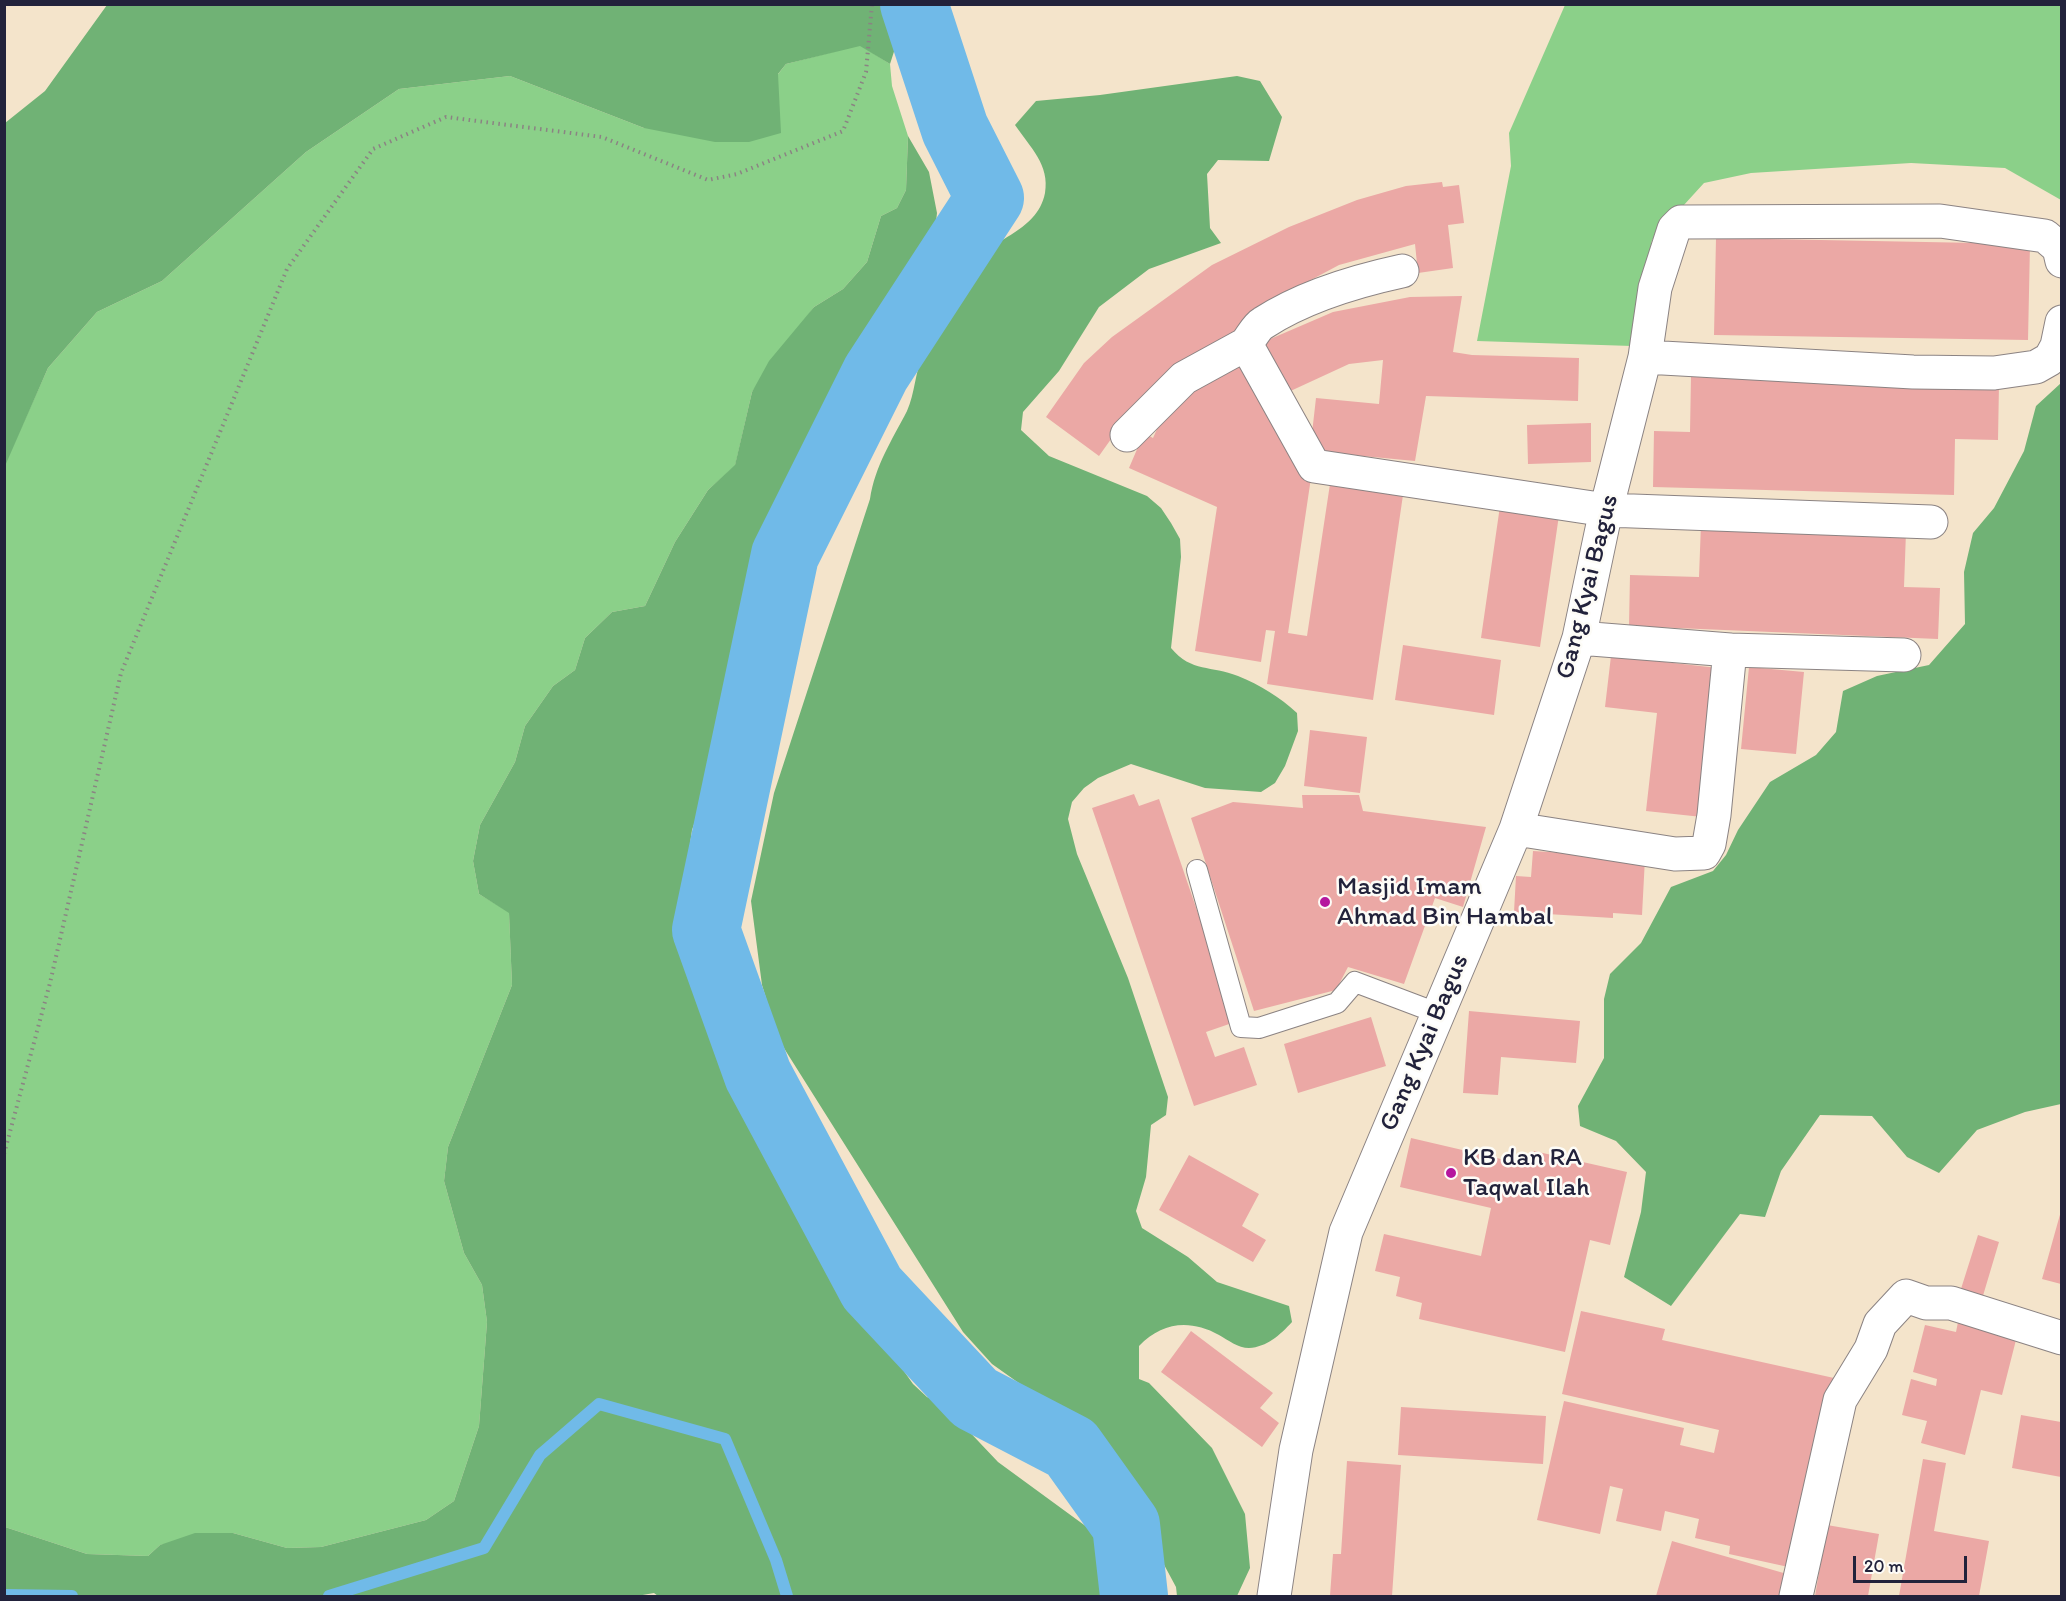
<!DOCTYPE html>
<style>
body{margin:0}
#map{position:relative;width:2066px;height:1601px;overflow:hidden;background:#f4e4cb;font-family:Itim,sans-serif}
canvas{display:block}
.frame{position:absolute;inset:0;border:6px solid #22223b;pointer-events:none}
.scale{position:absolute;left:1853px;top:1556px;width:114px;height:27px;box-sizing:border-box;border:3px solid #22223b;border-top:0;padding-left:8px;font-size:18px;line-height:21px;white-space:nowrap;color:#22223b;-webkit-text-stroke:4px #fdfcf7;paint-order:stroke}
</style>
<div id="map">
<canvas width="2066" height="1601"></canvas>
<div class="frame"></div>
<div class="scale">20 m</div>
</div>
<script>
const context = document.querySelector('canvas').getContext('2d');
context.lineJoin = 'round';
function fill(path, color) {
  context.fillStyle = color;
  context.fill(path, 'evenodd');
}
function stroke(path, color, width, dash) {
  context.strokeStyle = color;
  context.lineWidth = width;
  context.lineCap = dash ? 'butt' : 'round';
  context.setLineDash(dash || []);
  context.stroke(path);
}
function write(font, color, halo, rows, align = 'center') {
  context.font = font + ' Itim,sans-serif';
  context.lineWidth = 5;
  context.setLineDash([]);
  context.textBaseline = 'middle';
  context.strokeStyle = halo;
  context.fillStyle = color;
  for (const [text, x, y, turn = 0] of rows) {
    context.save();
    context.translate(x, y);
    context.rotate((+turn || 0) * Math.PI / 180);
    context.textAlign = isNaN(turn) ? turn : align;
    if (halo) context.strokeText(text, 0, 0);
    context.fillText(text, 0, 0);
    context.restore();
  }
}
const green = new Path2D(`
 M1565 5H2061V200L2005 168 1911 163 1751 173 1704 183 1652 240 1632 346 1477 341 1511 166 1509 133Z
 M860 45 890 64 892 86 908 136 906 190 897 208 881 216 867 262 843 289 814 307 752 392 735 466 708 490 675 542 645 606 612 612 585 638 575 670 553 686 525 726 515 762 480 825 473 861 479 894 509 912 512 985 448 1147 444 1181 464 1253 482 1285 487 1322 479 1426 454 1501 426 1520 321 1547 287 1548 233 1533 160 1545 148 1556 87 1554 5 1527 4 466 48 368 97 312 162 281 306 152 399 89 510 76 644 128 775 78 786 64Z`);
const forest = new Path2D(`
 M107 5V4L909 5 890 64 860 46 786 64 778 74 781 133 749 142H715L644 128 510 76 399 89 306 152 162 281 97 312 48 368 5 466V123L45 91Z
 M1237 76 1260 81 1282 117 1269 161 1218 160 1207 174 1210 228 1221 243 1149 269 1099 307 1059 371 1023 412 1021 430 1049 456 1147 496 1161 508 1171 523 1180 539 1181 557 1171 648C1192 673 1211 665 1238 676 1260 685 1280 697 1297 713L1298 731 1285 766 1275 783 1261 792 1205 788 1131 764 1098 778 1084 788 1072 802 1068 819 1077 854 1128 978 1168 1097 1166 1115 1151 1125 1146 1177 1136 1211 1142 1228 1188 1257 1217 1282 1289 1306 1292 1322C1280 1335 1267 1347 1249 1348 1238 1348 1228 1340 1219 1335 1190 1319 1162 1322 1139 1346V1379L1149 1383 1212 1448 1245 1514 1250 1568 1237 1596H1177L1176 1587 1119 1481 1097 1450 1023 1386 992 1364 963 1332 787 1053 778 1038 762 985 751 901 774 793 870 499C875 466 892 440 907 411 915 393 915 372 923 354 931 336 946 322 954 304 959 293 959 280 966 270 988 238 1037 234 1045 193 1050 165 1030 147 1015 125L1036 101 1100 95Z
 M908 136 929 172 937 213 932 259 860 368 780 504 719 752 692 830 687 866 690 905 730 1051 776 1157 782 1177 849 1293 913 1384 927 1397 944 1405 998 1462 1091 1530 1106 1568 1113 1596H658L654 1593 637 1596H5V1527L87 1554 148 1556 160 1545 195 1533H233L287 1548 321 1547 426 1520 454 1501 479 1426 487 1322 482 1285 464 1253 444 1181 448 1147 512 985 509 913 479 894 473 861 480 825 515 762 525 726 553 686 575 670 585 638 612 612 645 606 675 542 708 490 735 465 752 392 769 361 814 307 843 289 867 262 881 216 897 208 906 190Z
 M2061 383V1104L2025 1112 1977 1130 1939 1173 1907 1157 1872 1116 1820 1115 1781 1171 1765 1217 1740 1214 1671 1306 1624 1277 1641 1212 1646 1172 1616 1141 1580 1126 1578 1106 1604 1058V999L1610 974 1641 943 1671 887 1713 871 1726 855 1738 830 1770 782 1816 755 1836 732 1843 691 1877 676 1929 665 1965 624 1964 572 1973 533 1994 508 2024 451 2036 406Z`);
const stream = new Path2D(`
 M4 1595 72 1596
 M329 1596 484 1548 540 1455 599 1404 725 1439 776 1560 787 1596`);
const river = new Path2D(`
 M914 4 955 129 990 198 876 373 785 555 706 930 758 1075 872 1288 975 1398 1071 1448 1126 1525 1134 1596`);
const building = new Path2D(`
 M1442 182 1443 187 1459 185 1464 223 1448 225 1453 268 1418 273 1415 244 1339 265 1279 297 1282 302 1138 401 1099 456 1046 417 1084 363 1112 337 1212 265 1289 227 1357 200 1406 186Z
 M1716 238 2030 244 2028 340 1714 335Z
 M1462 296 1453 352 1472 355 1579 358 1578 401 1426 396 1415 461 1310 451 1316 398 1379 404 1383 360 1349 364 1284 394 1261 343 1333 312 1410 297Z
 M1241 362 1312 471 1288 633 1307 636 1330 484 1403 495 1373 700 1267 684 1275 631 1266 630 1261 662 1195 651 1217 507 1129 468 1144 433 1153 438 1170 400Z
 M1691 377 1999 384 1998 440 1955 439 1954 495 1653 487 1654 431 1690 432Z
 M1591 423V462L1528 464 1527 425Z
 M1500 506 1559 515 1540 647 1481 638Z
 M1701 524 1906 532 1904 587 1940 588 1938 639 1629 626 1630 575 1699 577Z
 M1403 645 1501 660 1494 715 1395 700Z
 M1611 656 1718 668 1702 817 1646 811 1657 713 1605 707Z
 M1749 667 1804 672 1796 754 1741 749Z
 M1310 730 1367 737 1360 793 1304 786Z
 M1134 794 1139 806 1159 799 1235 1022 1206 1032 1215 1057 1244 1047 1257 1085 1194 1106 1092 808Z
 M1302 795H1359L1363 811 1486 827 1463 907 1435 898 1404 984 1348 967 1336 990 1254 1011 1191 818 1233 802 1303 808Z
 M1533 851 1645 858 1642 915 1613 913V918L1514 912 1516 876 1531 877Z
 M1469 1011 1580 1021 1576 1063 1501 1057 1498 1095 1463 1093Z
 M1371 1017 1386 1066 1298 1093 1284 1044Z
 M1411 1138 1531 1166 1534 1151 1627 1172 1610 1245 1590 1240 1565 1352 1419 1319 1422 1303 1396 1296 1400 1277 1375 1271 1384 1234 1481 1256 1491 1208 1400 1187Z
 M1189 1155 1259 1194 1242 1226 1266 1240 1253 1262 1159 1210Z
 M2061 1211V1284L2042 1279Z
 M1978 1235 1999 1242 1982 1299 1960 1292Z
 M1581 1311 1665 1329 1662 1340 1834 1378 1793 1568 1729 1554 1730 1546 1695 1538 1699 1519 1665 1511 1661 1531 1616 1521 1623 1489 1610 1486 1600 1534 1537 1520 1564 1401 1684 1428 1680 1445 1714 1453 1719 1430 1562 1394Z
 M1959 1317 2018 1332 2002 1395 1981 1390 1965 1455 1921 1443 1927 1421 1902 1415 1911 1379 1936 1386 1937 1379 1913 1372 1925 1325 1956 1332Z
 M1191 1331 1273 1393 1260 1408 1279 1423 1262 1447 1161 1372Z
 M1401 1407 1546 1416 1543 1464 1398 1455Z
 M2021 1415 2061 1422V1477L2012 1468Z
 M1923 1459 1946 1463 1934 1531 1989 1541 1979 1596H1899Z
 M1347 1461 1401 1465 1392 1596H1330L1333 1554H1341Z
 M1827 1525 1879 1534 1868 1596H1815Z
 M1672 1541 1794 1576 1788 1596H1656Z`);
const path = new Path2D(`
 M4 1154 50 983 121 673 287 269 373 149 446 117 602 137 708 180 737 174 843 131 866 72 872 4`);
const service = new Path2D(`
 M1197 870 1241 1027 1259 1028 1337 1003 1355 982 1437 1013`);
const minor = new Path2D(`
 M1402 271C1356 281 1303 297 1263 323 1256 327 1251 338 1246 344L1314 466 1606 510 1931 522
 M1645 357 1913 372 1994 373 2036 367 2050 359 2057 346 2062 322
 M1127 435 1184 378 1246 344
 M1579 638 1730 650 1904 655
 M1516 829 1675 854 1704 853 1709 844 1714 815 1730 650
 M1274 1596 1296 1450 1346 1232 1516 829 1579 638 1606 510 1645 357 1655 288 1674 229 1681 222 1940 221 2045 236 2059 248 2062 261
 M1796 1596 1840 1400 1871 1349 1880 1324 1906 1296 1926 1303H1951L2062 1338`);
const markers = [
 [1325,902,6,"#b5179e"],
 [1451,1173,6,"#b5179e"]
];
const streetNames = [
 ["Gang Kyai Bagus",1588,587,-76],
 ["Gang Kyai Bagus",1425,1043,-67]
];
const poiNames = [
 ["Masjid Imam",1337,887],
 ["Ahmad Bin Hambal",1337,917],
 ["KB dan RA",1463,1158],
 ["Taqwal Ilah",1463,1188]
];
fill(green, '#8bd089');
fill(forest, '#70b275');
stroke(stream, '#70bae8', 12);
stroke(river, '#70bae8', 68);
fill(building, '#eba8a5');
stroke(service, '#8b8383', 22);
stroke(minor, '#8b8383', 35);
stroke(path, '#8b8383', 4, [1.5, 4.5]);
stroke(service, '#fff', 20);
stroke(minor, '#fff', 33);
for (const [x, y, r, color] of markers) {
  const dot = new Path2D();
  dot.arc(x, y, r, 0, 2 * Math.PI);
  context.fillStyle = color;
  context.fill(dot);
  stroke(dot, '#fdfcf7', 2);
}
write('26px', '#22223b', '#fdfcf7', streetNames);
write('26px', '#22223b', '#fdfcf7', poiNames, 'left');
</script>
